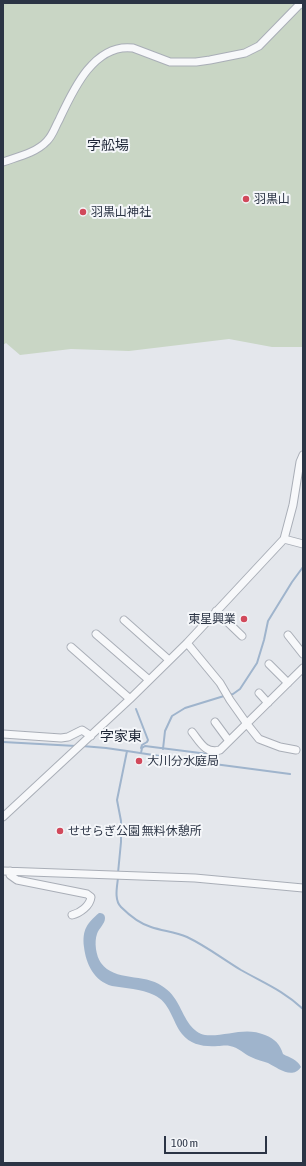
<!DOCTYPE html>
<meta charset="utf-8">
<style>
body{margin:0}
#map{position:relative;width:306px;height:1166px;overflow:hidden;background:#e4e7ec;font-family:"Asap Condensed",sans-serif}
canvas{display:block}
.frame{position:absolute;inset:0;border:4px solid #2b3445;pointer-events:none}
.scale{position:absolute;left:164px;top:1136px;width:103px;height:18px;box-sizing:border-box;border:2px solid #2b3445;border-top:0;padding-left:5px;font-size:12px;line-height:14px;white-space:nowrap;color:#2b3445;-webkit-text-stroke:3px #f4f6f9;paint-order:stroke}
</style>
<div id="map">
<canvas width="306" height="1166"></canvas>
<div class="frame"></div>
<div class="scale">100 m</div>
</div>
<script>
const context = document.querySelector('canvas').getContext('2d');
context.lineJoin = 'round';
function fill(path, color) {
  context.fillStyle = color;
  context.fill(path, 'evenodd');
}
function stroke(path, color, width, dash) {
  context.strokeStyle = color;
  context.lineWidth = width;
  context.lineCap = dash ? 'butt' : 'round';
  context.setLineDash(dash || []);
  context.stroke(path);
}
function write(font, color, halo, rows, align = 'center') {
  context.font = font + ' "Asap Condensed","Noto Sans JP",sans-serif';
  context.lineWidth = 4;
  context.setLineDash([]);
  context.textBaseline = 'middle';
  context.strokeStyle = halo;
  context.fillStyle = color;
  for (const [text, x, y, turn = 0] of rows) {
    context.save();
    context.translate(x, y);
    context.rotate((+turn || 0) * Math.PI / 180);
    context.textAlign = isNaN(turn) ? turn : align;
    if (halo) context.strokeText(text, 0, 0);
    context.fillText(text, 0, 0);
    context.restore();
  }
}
const green = new Path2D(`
 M3 3H303V347H272L229 339 129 351 71 349 20 355 6 343 3 345Z`);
const water = new Path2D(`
 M99 913C102 913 105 914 105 918 105 924 99 928 97 934 94 942 96 956 101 963 115 982 144 973 162 986 178 996 180 1011 190 1025 194 1030 199 1034 205 1035 226 1037 245 1026 265 1035 275 1039 280 1044 283 1054 290 1058 297 1059 301 1067 292 1080 278 1068 268 1063 263 1061 257 1060 251 1057 244 1054 238 1047 230 1046 226 1045 221 1046 218 1046 204 1047 191 1045 182 1034 172 1021 170 1002 154 995 148 992 140 990 133 989 126 988 119 987 112 986 94 981 86 964 84 947 82 930 87 923 99 913Z`);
const stream = new Path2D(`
 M136 709 148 740 147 742 142 745 141 748
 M3 742 76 746
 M82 746 106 748 127 751 117 800 121 821V842L118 873
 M163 749 165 731 172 716 185 708 224 696 233 694 240 689 257 663 264 640 268 621 292 582 303 567
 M127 751 199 762 290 774
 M141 753 142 748 145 746 216 755
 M118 878C117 887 114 900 121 907 129 915 141 924 151 927 163 931 175 932 187 937 206 946 223 959 241 970 264 983 284 991 303 1009`);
const minor = new Path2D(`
 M3 162C17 157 36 153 47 141 53 135 55 127 59 120 73 90 94 43 133 48L170 62H196L210 60 245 53 259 46 299 5 303 3
 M284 539 303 544
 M216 611 242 636
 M124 620 169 660
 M96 634 149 680
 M288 635 303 654
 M187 643 220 683 230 700 247 724 259 739 280 747 296 750
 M71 647 130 699
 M269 664 288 683
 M259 693 268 703
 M215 722 229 741
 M192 732C200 742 205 754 220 750L303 668
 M3 734 61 738 68 737 82 730 91 736
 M3 817 130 699 187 643 284 539 293 505 300 462 303 455
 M3 871 195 878 303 888
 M10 871V875L17 880 87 894 91 897C90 906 80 913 72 915`);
const markers = [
 [246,199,4,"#d1495b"],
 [83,212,4,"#d1495b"],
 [244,619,4,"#d1495b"],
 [139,761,4,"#d1495b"],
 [60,831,4,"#d1495b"]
];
const poiNames = [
 ["羽黒山",254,199],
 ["羽黒山神社",91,212],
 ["東星興業",236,619,"right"],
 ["大川分水庭局",147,761],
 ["せせらぎ公園 無料休憩所",68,831]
];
const quarterNames = [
 ["字舩場",108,146],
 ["字家東",121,737]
];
fill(green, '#c9d6c5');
fill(water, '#9fb4cc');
stroke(stream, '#9fb4cc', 2);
stroke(minor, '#a9aeb7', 9);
stroke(minor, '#f7f8fa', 7);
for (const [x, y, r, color] of markers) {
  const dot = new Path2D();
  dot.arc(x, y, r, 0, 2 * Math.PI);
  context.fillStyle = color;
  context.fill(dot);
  stroke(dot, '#f4f6f9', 1.5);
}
write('12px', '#2b3445', '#f4f6f9', poiNames, 'left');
write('14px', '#1d2536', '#f4f6f9', quarterNames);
</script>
